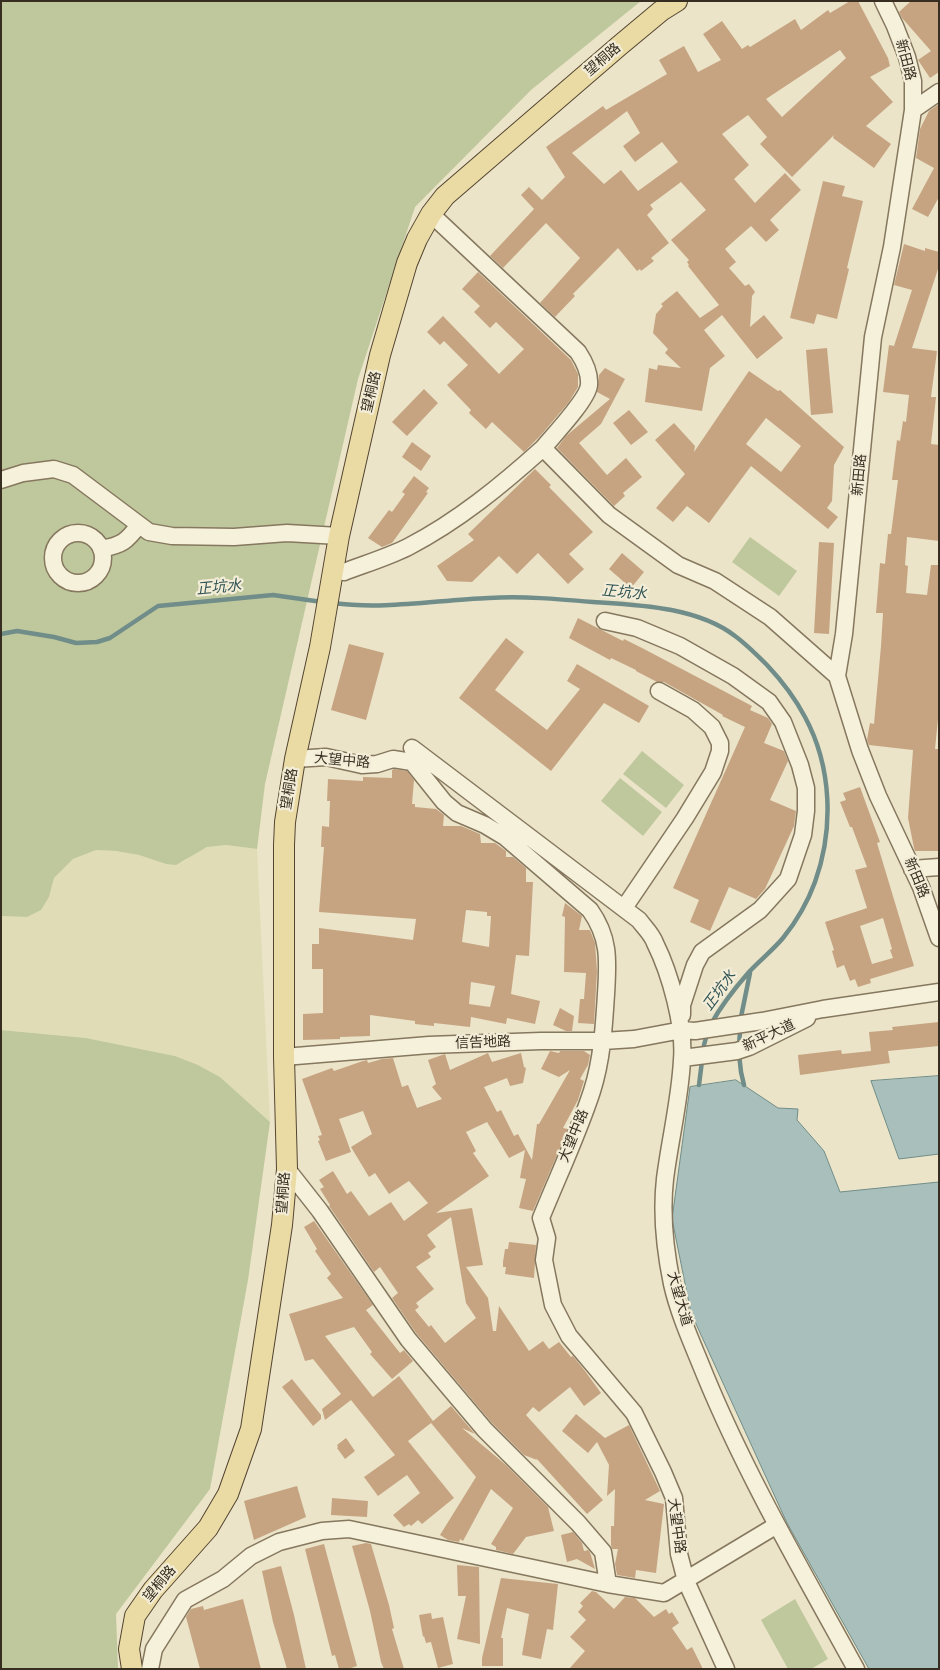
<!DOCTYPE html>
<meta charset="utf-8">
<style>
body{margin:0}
#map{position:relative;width:940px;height:1670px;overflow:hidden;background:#ebe4c8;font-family:"Times New Roman",serif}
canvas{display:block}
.frame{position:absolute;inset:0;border:2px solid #372e21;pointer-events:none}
</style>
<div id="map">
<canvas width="940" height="1670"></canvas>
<div class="frame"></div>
</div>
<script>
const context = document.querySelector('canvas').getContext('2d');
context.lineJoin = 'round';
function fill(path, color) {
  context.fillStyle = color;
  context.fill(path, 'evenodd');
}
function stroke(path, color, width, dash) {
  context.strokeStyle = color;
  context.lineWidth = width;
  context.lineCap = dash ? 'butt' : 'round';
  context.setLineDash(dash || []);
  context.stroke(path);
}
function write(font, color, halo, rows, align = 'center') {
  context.font = font + ' "Times New Roman","Noto Sans SC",serif';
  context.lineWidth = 4.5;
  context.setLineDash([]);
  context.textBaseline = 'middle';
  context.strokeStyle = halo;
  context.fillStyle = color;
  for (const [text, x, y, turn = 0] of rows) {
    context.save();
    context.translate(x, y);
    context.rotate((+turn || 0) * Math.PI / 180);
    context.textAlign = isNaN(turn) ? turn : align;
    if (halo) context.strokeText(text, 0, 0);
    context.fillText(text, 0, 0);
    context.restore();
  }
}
const farmland = new Path2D(`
 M226 845 257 849 270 1122 220 1077 198 1065 175 1056 86 1038 1 1030V916L27 917 49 897 54 878 73 859 96 850 116 851 139 855 166 864 183 862 194 853 207 847Z`);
const green = new Path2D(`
 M1 1H641L531 90 415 207 358 379 265 784 257 849 226 845 207 847 176 865 166 864 139 855 116 851 96 850 73 859 54 878 49 897 41 910 27 917 1 916Z
 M750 537 797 571 779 596 732 562Z
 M642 751 684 785 666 808 623 774Z
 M620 778 662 812 643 836 601 801Z
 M1 1030 86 1038 175 1056 198 1065 220 1077 270 1122 248 1280 210 1489 116 1614 118 1669H1Z
 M795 1599 828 1659 811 1669H788L761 1620Z`);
const water = new Path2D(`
 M939 1076V1154L899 1159 871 1081Z
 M736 1080 778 1108 798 1109 797 1120 824 1151 840 1192 939 1182V1669H869L787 1523 691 1313 672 1219 690 1087Z`);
const stream = new Path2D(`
 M333 603C385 610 436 600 489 598 523 596 558 599 593 602 639 605 697 607 735 636 746 644 757 655 767 665 782 681 795 698 805 717 832 767 834 829 815 882 808 901 796 922 783 938 773 950 760 960 749 972 735 988 721 1006 711 1024
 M1 634 17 631 54 637 76 643 97 642 110 638 158 606 273 595 322 602
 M739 1046 741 1017 750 973
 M739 1054 741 1072 744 1085
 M699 1085 704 1045 707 1034`);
const building = new Path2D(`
 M850 1H858L888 58 890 66 870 77 893 102 866 126 891 144 874 168 833 138 834 135 792 177 760 144 767 137 748 115 722 134 749 165 734 179 755 203 785 173 801 190 770 220 779 230 766 242 751 226 725 249 736 262 729 268 745 286 749 284 755 292 752 296 750 327 764 315 783 338 757 359 722 315 704 330 725 356 710 368 702 411 645 402 649 368 657 370 658 365 681 368 665 353 668 349 653 333 656 314 663 306 661 304 677 291 700 318 719 305 688 266 689 265 687 262 689 260 671 240 706 210 681 182 650 205 653 209 647 215 669 243 651 258 654 261 641 271 640 269 637 271 618 248 573 294 575 296 555 317 540 303 580 258 546 223 503 268 490 256 534 209 521 195 529 187 542 200 565 177 546 147 603 106 606 110 667 74 659 60 684 46 698 72 721 60 703 34 722 21 742 49 748 45 750 47 795 19 801 30 828 10 830 13ZM840 50 846 58 782 117 766 99ZM627 111 640 133 623 146 635 162 662 142 678 162 638 191 621 170 604 184 572 153Z
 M911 1H939V72L930 78 918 60 931 51 902 18 899 12Z
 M939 104V197L928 217 912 209 934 168 916 158 920 129 929 111Z
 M823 181 845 186 842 196 863 201 847 268 849 269 837 319 817 314 814 324 790 318Z
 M904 244 925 251V248L939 252V266L912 348 937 351 931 397H936L931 444 939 445V541L907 537 905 565 908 566 906 593 927 595 931 565H939V709L935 749H939V851H915L914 848 908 818 913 750 869 745 867 740 870 723 874 724 881 646 883 613H876L880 563 885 564 888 534H891L898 480H892L897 440 900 441 903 421 906 422 909 395 883 392 889 345 894 346 912 290 894 285Z
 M478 272 571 360 578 374V387L569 402 541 435 524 452 492 422 486 429 469 413 471 410 447 385 468 365 444 341 440 345 427 332 443 316 499 374 524 349 496 322 490 328 474 312 480 306 462 289Z
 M827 348 833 413 811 415 806 350Z
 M605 368 625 379 601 424 579 443 607 475 626 458 642 477 623 493 625 496 614 506 557 448 566 436 610 399 597 392 599 375Z
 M749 371 778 391 780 390 844 447 834 465 832 501 827 508 838 517 828 529 751 466 709 523 687 506 673 522 656 508 685 474 655 440 674 423 695 446 694 452ZM766 418 801 446 781 472 746 444Z
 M424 389 438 403 407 436 392 422Z
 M629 410 648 432 631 445 613 423Z
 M412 442 431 456 421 471 402 457Z
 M535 469 551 485 549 487 593 532 569 554 584 569 568 584 538 553 517 574 499 556 472 582 447 581 437 566 474 540 468 534Z
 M414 476 429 488 426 492 428 493 392 543 382 547 368 538 389 510 392 512 405 494 402 492Z
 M819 542 834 543 829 634 814 633Z
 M622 553 644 572 631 588 609 569Z
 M578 618 623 641 624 639 644 649 752 706 750 710 768 718 772 724 764 743 784 751 788 761 770 800 796 811 794 826 765 889 756 899 729 887 710 931 690 922 699 900 673 888 745 727 722 716 723 715 664 682H657L636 671V670L611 658 610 660 569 638Z
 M506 638 524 652 495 690 547 730 580 689 567 681 577 664 649 706 639 723 604 703 551 771 459 698Z
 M349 644 384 653 366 720 331 710Z
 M394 769 407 771 414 780 412 804H415V807L436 809 444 815 443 826H461L480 834 481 843H495L506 851V857H513L526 868V882H533L529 956 516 955 511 994 540 1001 535 1024 507 1018 506 1024 471 1017 470 1027 434 1023V1026L415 1024V1021L370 1015V1036L340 1037V1039L303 1040V1014L323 1013V969H312V944H319V928L413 940 416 919 319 912 324 847H321L322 826 329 827 330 801H327L328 779 363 781V777L392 778V770ZM466 910 487 912V916H491L489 947 462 942ZM471 982 495 986 490 1007 469 1004Z
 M860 787 880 842 877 843 914 966 870 979 871 983 858 987 855 979 850 981 844 965 837 968 832 951 834 950 825 922 867 908 855 870 867 867 852 827H850L840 802 846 800 843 793ZM883 918 892 949 890 950 893 958 872 964 860 926Z
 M565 903 582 916 579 930H590L595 943 597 971 594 1024 578 1023 580 999H584L586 973 564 972 565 917 562 916Z
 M560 1008 574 1016 572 1031H566L553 1025Z
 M939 1022V1046L888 1051 890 1063 800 1075 798 1055 841 1050 842 1054 871 1051 869 1032 893 1030 892 1027Z
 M550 1051 559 1053 560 1051H584L590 1055 588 1065 580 1079 584 1081 578 1100 563 1128 568 1129 533 1211 519 1208 526 1179 520 1178 525 1150 509 1158 487 1122 466 1132 476 1151 473 1153 489 1176 436 1213 472 1208 483 1265 466 1267 488 1298 493 1331H496L499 1306 529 1351 543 1341 549 1349 559 1342 571 1357 573 1356 585 1371 601 1393 584 1406 570 1387 539 1412 533 1407 526 1415 603 1500 587 1514 536 1458 537 1460 524 1455 492 1423 416 1333 392 1298 398 1293 380 1267 374 1272 329 1206 330 1205 320 1189 324 1187 319 1180 333 1171 347 1194 351 1191 369 1216 391 1202 404 1221 428 1203 409 1181 389 1194 375 1173 369 1177 351 1147 372 1134 363 1111 339 1119 351 1152 326 1161 318 1141 320 1140 318 1136 322 1135 302 1079 332 1068 334 1071 363 1061 367 1060 368 1063 382 1059 393 1058 402 1087 408 1085 417 1108 442 1099 432 1087 436 1084 428 1060 445 1054 450 1070 488 1053 492 1062 521 1053 524 1067 526 1068 523 1083 510 1086 507 1078 484 1087 497 1112 501 1110 514 1136 518 1134 532 1160 537 1124H539L570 1070 559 1077 541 1069ZM451 1217 466 1303 476 1318 445 1343 431 1325 429 1327 415 1310 419 1307 416 1303 434 1289 416 1267 431 1257 428 1253 436 1247 427 1235Z
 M314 1221 373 1305 366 1310 400 1353 404 1350 413 1361 392 1379 370 1354 372 1352 354 1327 325 1336 373 1397 399 1376 433 1421 451 1406 475 1434 462 1428 506 1465 548 1507 554 1531 526 1537 513 1554 496 1550V1547L491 1544 513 1508 491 1489 463 1541 460 1539 459 1542 448 1540 440 1535 476 1477 431 1423 408 1441 454 1498 422 1524 418 1520 411 1526 409 1524 404 1527 393 1515 420 1493 407 1475 378 1496 364 1477 395 1455 351 1400 325 1420 322 1409 341 1394 313 1359 305 1361 289 1314 343 1298 327 1278 331 1274 315 1251 317 1249 304 1227Z
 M509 1242 536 1245 534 1278 505 1274 506 1267H503V1262L505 1249H508Z
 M292 1379 321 1415V1419L313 1426 282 1387Z
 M576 1414 605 1438 629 1425 660 1491 645 1500 664 1504 656 1573 636 1570 635 1578 617 1575 615 1564 618 1549H612L611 1545V1526H614L615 1489 607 1496 609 1465 597 1442 588 1453 562 1431Z
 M346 1438 355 1451 345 1459 337 1448 338 1447 337 1445Z
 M297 1486 306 1517 254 1540 244 1501Z
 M332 1498 368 1501 367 1517 331 1515Z
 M573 1532 582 1543 584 1551 588 1550 590 1552 595 1569 577 1559 567 1562 561 1535Z
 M366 1543 371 1544 389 1605 394 1628 392 1629 404 1669H384L381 1662 370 1611 352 1546Z
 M324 1544 357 1666 348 1669H339L335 1655 332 1656 305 1549Z
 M457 1565 479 1567 480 1644 457 1639 466 1596H458Z
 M281 1566 294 1615 306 1669H287L273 1622 262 1571Z
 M501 1578 558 1584 553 1630 547 1629 541 1659 522 1655 529 1614 507 1608 501 1638H503V1666H482V1658Z
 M592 1591 596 1592 614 1609 625 1597 635 1598 654 1617 666 1609 669 1614 672 1612 679 1623 672 1628 687 1650 692 1647 703 1669H569L585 1651 570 1637 586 1620 578 1612 583 1606 580 1603Z
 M243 1599 261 1669H200L186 1617 191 1609 203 1606 204 1610Z
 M431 1613 432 1619 443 1617 453 1664 438 1668 431 1642 426 1643 424 1636 423 1637 419 1615Z`);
const minor = new Path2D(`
 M883 1 895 26 907 57 913 81V110L892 247 873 337 844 634 837 676 860 750 878 796 921 887 939 938
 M913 110 939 92
 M431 214 578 352C584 361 590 373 589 385 588 399 553 436 543 448
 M1 480 23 473 54 469 73 475 149 532 172 536 234 537 287 533 339 536
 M53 558a25 25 0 1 1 50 0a25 25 0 1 1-50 0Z
 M101 549C122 545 126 542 139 525
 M334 569 344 572C365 564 388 557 408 547 458 521 502 485 543 448L609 515 678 565 715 581 770 617 837 676
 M605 621 637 628 680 646 733 676 769 702 783 722 800 765 806 788V811L803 835 788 879 760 910 702 952 695 965 682 1005V1015
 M412 748 639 920C644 927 652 934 655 943 670 973 685 1026 682 1060 680 1100 670 1139 665 1179 661 1214 665 1250 672 1284 679 1315 693 1345 705 1375 747 1477 803 1572 856 1669
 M295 759 326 757 362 765 377 764 393 759 412 762 444 802 457 813 485 825 505 837 590 910C610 938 608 961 606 994 604 1026 602 1060 592 1091 578 1134 558 1176 541 1218L547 1238 544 1260 553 1305 569 1336 634 1413 663 1472 674 1498 679 1554 686 1581 726 1669
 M912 869 939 867
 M624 908 685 818 713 772 720 751V743L712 727 693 710 659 691
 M284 1057 429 1045 541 1041H603L634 1039 682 1030 695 1031 762 1021 823 1009 939 992
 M683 1058 737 1051 749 1047 807 1018
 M287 1169 320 1211 408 1339 485 1430 578 1523 603 1552 608 1584
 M150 1669 154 1649 185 1600 223 1579 251 1556 279 1542 322 1531 349 1529 608 1584 664 1593 777 1525`);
const major = new Path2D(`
 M132 1669 129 1649 135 1616 153 1590 208 1528 228 1494 251 1429 282 1225 287 1169 284 1057V845L285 822 295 759 320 647 339 536 380 355 407 263 417 239 431 214 445 196 619 46 661 11 677 1`);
const streetNames = [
 ["望桐路",603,60,-41],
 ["新田路",905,60,75],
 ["望桐路",372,392,-77],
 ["新田路",860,475,-85],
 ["大望中路",342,761,5],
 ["望桐路",290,789,-81],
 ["新田路",916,878,67],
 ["新平大道",769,1036,-25],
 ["信告地路",483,1043,-2],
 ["大望中路",574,1136,-68],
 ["望桐路",284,1193,-86],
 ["大望大道",679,1299,74],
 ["大望中路",676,1526,82],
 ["望桐路",160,1584,-50]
];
const waterNames = [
 ["正坑水",219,588,-5],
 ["正坑水",624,593,5],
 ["正坑水",720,991,-54]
];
fill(farmland, '#e0ddb6');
fill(green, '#bfc89d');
fill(water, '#a9bfbb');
stroke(water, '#708d89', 1);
stroke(stream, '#708d89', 4.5);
fill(building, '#c6a482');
stroke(minor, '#86775f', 19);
stroke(major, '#544532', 22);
stroke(minor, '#f6f1db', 16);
stroke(major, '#eadba4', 20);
write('14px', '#372e21', '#f3edd7', streetNames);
write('italic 15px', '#325556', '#f3edd7', waterNames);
</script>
